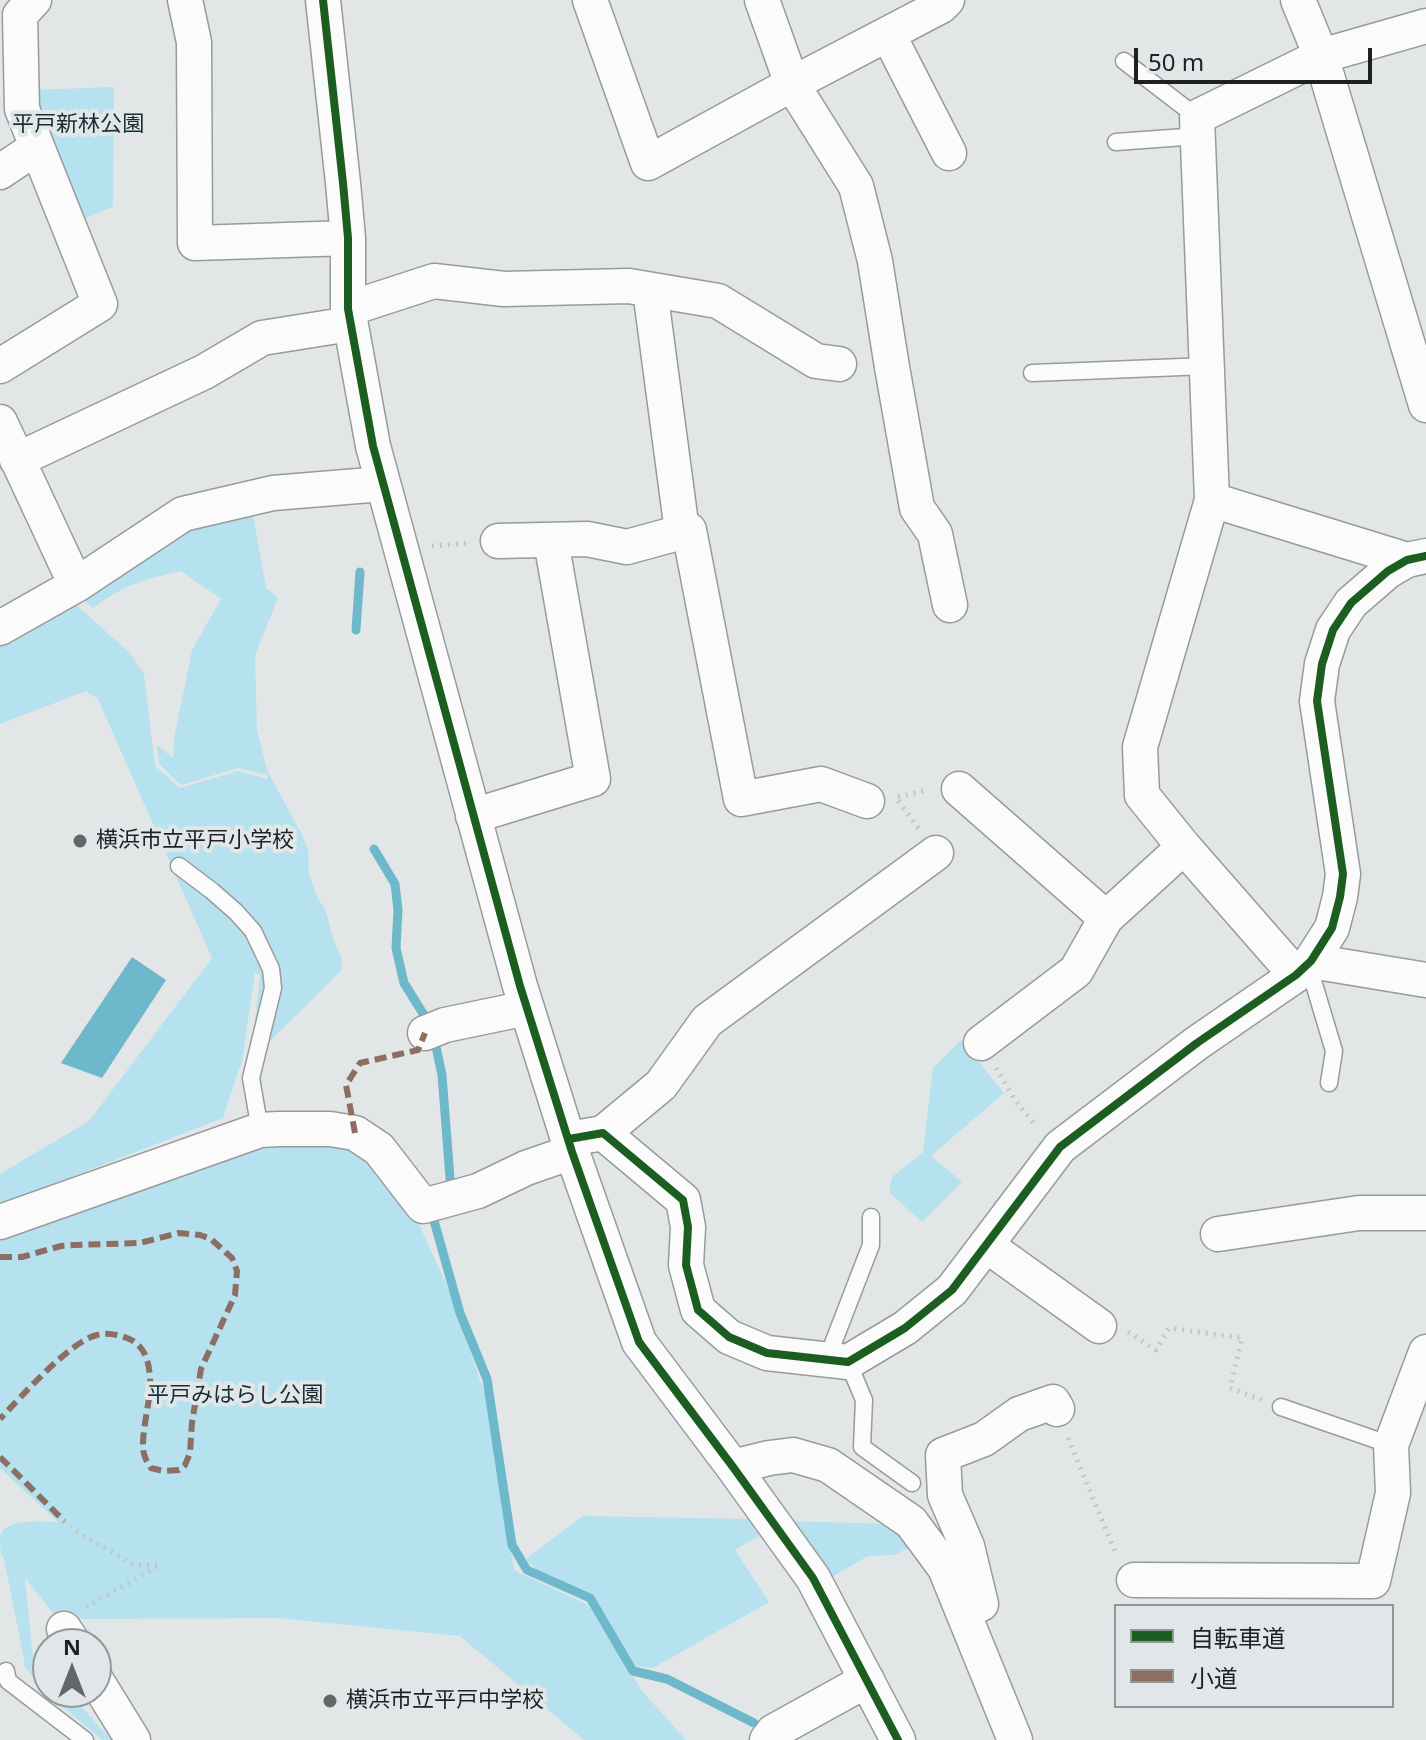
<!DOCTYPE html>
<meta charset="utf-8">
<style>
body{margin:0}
#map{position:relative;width:1426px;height:1740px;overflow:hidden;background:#e3e6e7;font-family:"Noto Sans","Noto Sans JP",sans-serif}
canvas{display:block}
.legend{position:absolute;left:1114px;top:1604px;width:280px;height:104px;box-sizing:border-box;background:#e1e7e9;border:2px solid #939799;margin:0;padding:10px 14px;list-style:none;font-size:24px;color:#1e2021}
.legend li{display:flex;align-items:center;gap:16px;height:40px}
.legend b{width:40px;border:2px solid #939799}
.north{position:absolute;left:32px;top:1628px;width:80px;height:80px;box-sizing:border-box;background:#e1e7e9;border:2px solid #939799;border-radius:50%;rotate:0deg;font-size:22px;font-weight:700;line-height:32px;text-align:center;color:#1e2021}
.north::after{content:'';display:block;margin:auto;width:28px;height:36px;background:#636566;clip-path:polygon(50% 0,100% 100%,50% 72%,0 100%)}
.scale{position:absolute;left:1134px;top:48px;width:238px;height:36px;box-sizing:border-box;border:4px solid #1e2021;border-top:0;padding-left:10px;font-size:24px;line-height:28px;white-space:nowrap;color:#1e2021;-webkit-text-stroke:6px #e1e7e9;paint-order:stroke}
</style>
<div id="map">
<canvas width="1426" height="1740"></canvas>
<ul class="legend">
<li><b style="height:10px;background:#1b5e20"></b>自転車道</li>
<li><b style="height:10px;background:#8d6e63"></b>小道</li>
</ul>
<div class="north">N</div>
<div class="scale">50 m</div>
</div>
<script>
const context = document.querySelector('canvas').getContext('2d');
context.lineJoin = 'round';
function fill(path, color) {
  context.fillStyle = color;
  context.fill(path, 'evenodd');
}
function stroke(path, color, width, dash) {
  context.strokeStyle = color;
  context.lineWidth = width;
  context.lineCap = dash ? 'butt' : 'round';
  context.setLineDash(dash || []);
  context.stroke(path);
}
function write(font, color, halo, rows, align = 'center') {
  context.font = font + ' "Noto Sans","Noto Sans JP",sans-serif';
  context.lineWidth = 8;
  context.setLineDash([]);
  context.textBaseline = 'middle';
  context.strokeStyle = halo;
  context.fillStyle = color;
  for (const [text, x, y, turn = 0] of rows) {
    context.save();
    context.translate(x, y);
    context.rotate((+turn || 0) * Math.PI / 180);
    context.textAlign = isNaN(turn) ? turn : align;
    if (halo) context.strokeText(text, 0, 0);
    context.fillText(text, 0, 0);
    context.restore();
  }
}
const green = new Path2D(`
 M114 87 113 207 79 221 33 90Z
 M253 515 266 588 278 598 255 655 257 730 267 770 302 835 308 850 309 874 317 897 326 911 332 935 342 960 341 971 268 1043 270 1027 255 1022 260 974 255 973 242 1061 223 1118 0 1205V1174L89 1121 212 958 98 699 86 691 0 724V646L74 603 130 653 144 674 155 766 180 788 238 771 268 779 267 775 238 768 181 785 159 764 157 745 173 758 174 739 192 650 221 599 181 571C145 579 123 585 93 608L78 596 118 568 188 531Z
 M961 1040 1004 1093 931 1156 962 1182 922 1222 889 1192 892 1177 923 1152 933 1068Z
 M278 1138H337L373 1157 404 1191 454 1302 489 1407 514 1570 588 1605 642 1691 686 1740H584L460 1636 278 1618 76 1619 56 1617 25 1578 35 1679 23 1665 25 1664 4 1559C0 1552 0 1547 0 1539 1 1517 42 1522 58 1522L0 1468V1236Z
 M583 1516 748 1519 759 1536 735 1550 769 1602 653 1668 636 1666 592 1595 539 1572 526 1559Z
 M783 1521 893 1524 911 1547 894 1555 868 1556 823 1582Z
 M48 1645V1692H71L76 1701 112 1740H102L38 1685 36 1655 38 1651Z`);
const water = new Path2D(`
 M132 957 166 980 102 1078 61 1063Z`);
const stream = new Path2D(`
 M356 630 360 572
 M374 849 395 884 398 910 396 948 404 983 429 1023
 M434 1037 442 1075 451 1191
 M433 1217 460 1313 487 1379 512 1545 527 1570 590 1598 633 1671 667 1679 754 1723`);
const path = new Path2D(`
 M432 546 469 543
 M898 797 927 790
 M898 801 919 829
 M996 1068 1015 1100 1036 1126
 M1128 1332 1156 1350 1169 1328 1242 1338 1230 1388 1262 1400
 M1068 1438 1116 1554
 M64 1521 82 1535 134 1565H160L85 1608`);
const service = new Path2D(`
 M1124 61 1197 117
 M1116 142 1198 136
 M1032 373 1207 366
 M179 866 212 891 236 912 253 931 271 969 273 988 251 1078 260 1130
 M1308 964 1334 1051 1329 1083
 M827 1359 871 1245V1217
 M848 1362 864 1400 862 1447 912 1483
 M1281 1407 1391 1445
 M6 1671 8 1681 85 1740`);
const minor = new Path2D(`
 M185 0 194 42 195 243 348 238
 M323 0 343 183 348 238V309L373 446 520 986 572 1152 639 1342 733 1467 813 1578 898 1740
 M590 0 648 163 792 84 941 6 947 0
 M762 0 792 84 856 186 875 261 892 367 917 508 935 534 950 605
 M1298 0 1321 56 1426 405
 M888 34 949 153
 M0 172 37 147
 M650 290 682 531
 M348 309 434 281 504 289 629 286 718 301 816 361 839 364
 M0 366 100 304 22 109 20 15 34 0
 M0 422 76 585
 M17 460 204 372 262 338 350 324
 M1212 500 1407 560
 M498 541 587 539 627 547 689 530 741 799 821 784 867 801
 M0 628 76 585 183 514 273 493 382 484
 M959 789 1106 918 1184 847
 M473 816 593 779 551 541
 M1311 961 1426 980
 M1296 975 1184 847 1142 795 1140 747 1212 500 1197 117 1321 56 1426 26
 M425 1033 445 1025 527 1008
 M981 1043 1076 971 1106 918
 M603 1133 661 1085 707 1021 936 853
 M569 1139 603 1133 683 1200 688 1227 686 1265 698 1310 729 1337 767 1353 848 1362 905 1328 952 1290 1060 1147 1197 1043 1296 975 1311 961 1332 928 1340 897 1343 874 1317 701 1322 664 1333 630 1351 603 1388 571 1407 560 1426 556
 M0 1222 260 1130 278 1129H330L355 1133 379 1149 423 1206 478 1191 526 1168 572 1152
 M1218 1234 1359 1213H1426
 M986 1245 1099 1326
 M733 1467 769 1458 793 1455 828 1465 911 1522 945 1568 1015 1740
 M1134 1580 1373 1581 1393 1493 1391 1445 1426 1352
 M966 1610 981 1604 967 1546 945 1495 943 1455 984 1439 1019 1414 1053 1402 1057 1409
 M64 1629 74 1644
 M96 1680 133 1740
 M767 1740 773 1732 867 1680`);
const quiet = new Path2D(`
 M355 1133 346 1085 360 1063 418 1050 425 1033
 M0 1257H22L61 1246 75 1245 140 1243 179 1233 200 1235 211 1239 232 1258 237 1271 235 1295 201 1369 192 1422 190 1453 185 1465 179 1470 163 1471 151 1468C149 1464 146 1461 145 1457 138 1440 152 1400 150 1378 149 1361 145 1345 127 1338 118 1335 107 1332 97 1335 70 1341 20 1398 0 1419
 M0 1457 64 1521`);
const cycleway = new Path2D(`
 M323 0 343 183 348 238V309L373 446 520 986 572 1152 639 1342 733 1467 813 1578 898 1740
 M569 1139 603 1133 683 1200 688 1227 686 1265 698 1310 729 1337 767 1353 848 1362 905 1328 952 1290 1060 1147 1197 1043 1296 975 1311 961 1332 928 1340 897 1343 874 1317 701 1322 664 1333 630 1351 603 1388 571 1407 560 1426 556`);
const markers = [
 [80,841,8,"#636566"],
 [330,1701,8,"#636566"]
];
const parkNames = [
 ["平戸新林公園",78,125],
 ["平戸みはらし公園",235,1396]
];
const poiNames = [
 ["横浜市立平戸小学校",96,841],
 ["横浜市立平戸中学校",346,1701]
];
fill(green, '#b6e1ee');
fill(water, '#6eb8cb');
stroke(stream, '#6eb8cb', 9);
stroke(service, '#989a9b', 19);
stroke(minor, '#989a9b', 37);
stroke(path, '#c4c6c6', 5, [2, 6]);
stroke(service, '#fbfbfb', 16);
stroke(minor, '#fbfbfb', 34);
stroke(quiet, '#8d6e63', 6, [12, 6]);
stroke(cycleway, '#1b5e20', 8);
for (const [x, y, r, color] of markers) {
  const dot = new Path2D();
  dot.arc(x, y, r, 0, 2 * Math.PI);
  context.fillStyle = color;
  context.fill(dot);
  stroke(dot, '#e1e7e9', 3);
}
write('22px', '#162d33', '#e1e7e9', parkNames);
write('22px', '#1e2021', '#e1e7e9', poiNames, 'left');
</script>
